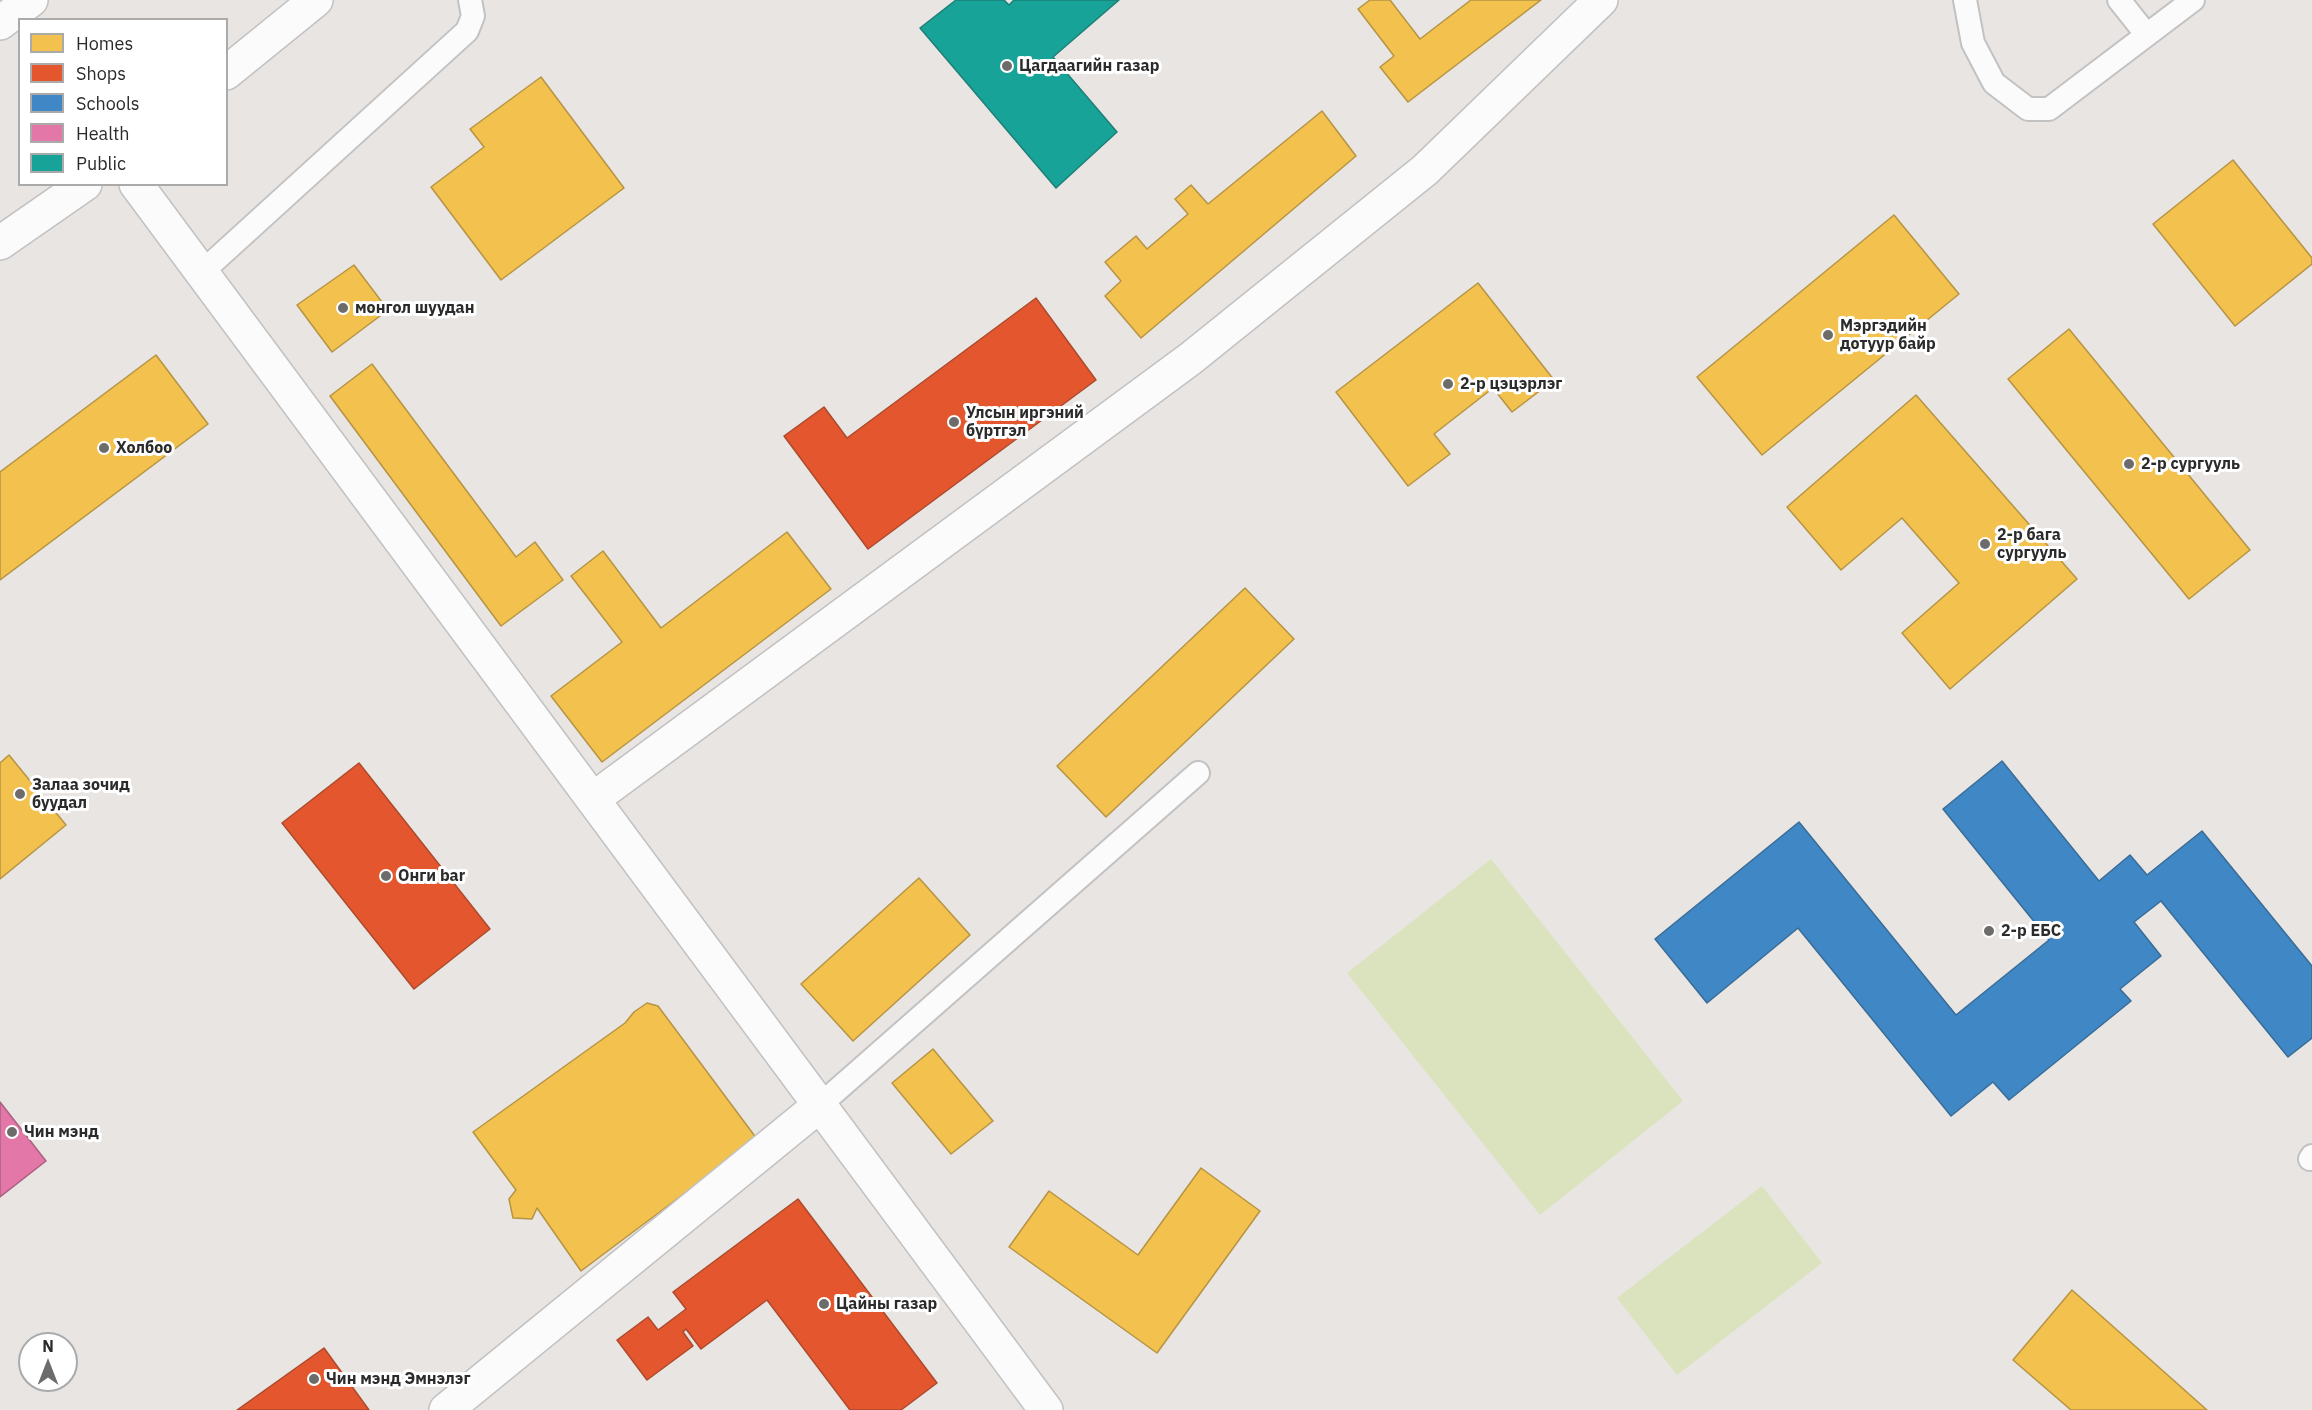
<!DOCTYPE html>
<meta charset="utf-8">
<style>
body{margin:0}
#map{position:relative;width:2312px;height:1410px;overflow:hidden;background:#e8e5e2;font-family:"IBM Plex Sans",sans-serif}
canvas{display:block}
.legend{position:absolute;left:18px;top:18px;width:210px;height:168px;box-sizing:border-box;background:#fff;border:2px solid #aaa;margin:0;padding:8px 10px;list-style:none;font-size:18px;color:#2b2b2b}
.legend li{display:flex;align-items:center;gap:12px;height:30px}
.legend b{width:30px;border:2px solid #aaa}
.north{position:absolute;left:18px;top:1332px;width:60px;height:60px;box-sizing:border-box;background:#fff;border:2px solid #aaa;border-radius:50%;rotate:0deg;font-size:16px;font-weight:700;line-height:24px;text-align:center;color:#2b2b2b}
.north::after{content:'';display:block;margin:auto;width:21px;height:27px;background:#6d6c6b;clip-path:polygon(50% 0,100% 100%,50% 72%,0 100%)}
</style>
<div id="map">
<canvas width="2312" height="1410"></canvas>
<ul class="legend">
<li><b style="height:16px;background:#f2c14e"></b>Homes</li>
<li><b style="height:16px;background:#e4572e"></b>Shops</li>
<li><b style="height:16px;background:#3f88c5"></b>Schools</li>
<li><b style="height:16px;background:#e377a8"></b>Health</li>
<li><b style="height:16px;background:#17a398"></b>Public</li>
</ul>
<div class="north">N</div>
</div>
<script>
const context = document.querySelector('canvas').getContext('2d');
context.lineJoin = 'round';
function fill(path, color) {
  context.fillStyle = color;
  context.fill(path, 'evenodd');
}
function stroke(path, color, width, dash) {
  context.strokeStyle = color;
  context.lineWidth = width;
  context.lineCap = dash ? 'butt' : 'round';
  context.setLineDash(dash || []);
  context.stroke(path);
}
function write(font, color, halo, rows, align = 'center') {
  context.font = font + ' "IBM Plex Sans",sans-serif';
  context.lineWidth = 6;
  context.setLineDash([]);
  context.textBaseline = 'middle';
  context.strokeStyle = halo;
  context.fillStyle = color;
  for (const [text, x, y, turn = 0] of rows) {
    context.save();
    context.translate(x, y);
    context.rotate((+turn || 0) * Math.PI / 180);
    context.textAlign = isNaN(turn) ? turn : align;
    if (halo) context.strokeText(text, 0, 0);
    context.fillText(text, 0, 0);
    context.restore();
  }
}
const pitch = new Path2D(`
 M1491 859 1683 1101 1540 1215 1347 973Z
 M1762 1186 1822 1263 1677 1375 1617 1298Z`);
const homes = new Path2D(`
 M1370 0H1390L1420 39 1471 0H1541L1408 102 1380 67 1394 56 1358 9Z
 M541 77 624 188 501 280 431 187 484 147 470 129Z
 M1322 111 1356 156 1141 338 1105 296 1121 281 1105 262 1136 236 1147 249 1188 214 1175 199 1191 185 1208 204Z
 M2233 160 2312 258V264L2235 326 2153 224Z
 M1894 215 1959 294 1762 455 1697 377Z
 M354 265 388 310 332 352 297 305Z
 M1478 283 1554 380 1512 412 1493 388 1434 434 1450 454 1408 486 1336 392Z
 M2069 329 2250 550 2189 599 2008 379Z
 M156 355 208 424 0 580V472Z
 M372 364 516 557 535 542 563 580 501 626 330 396Z
 M1916 395 2077 579 1950 689 1902 633 1959 583 1902 518 1841 570 1787 507Z
 M787 532 831 589 602 762 551 696 622 642 571 576 603 551 661 628Z
 M1245 588 1294 639 1106 817 1057 766Z
 M9 755 66 825 0 879V763Z
 M919 878 970 935 853 1041 801 984Z
 M647 1003 658 1006 757 1139 581 1271 537 1208 532 1219 513 1218 509 1199 516 1190 473 1132 625 1023 634 1012Z
 M933 1049 993 1121 951 1154 892 1083Z
 M1201 1168 1260 1211 1157 1353 1009 1247 1049 1191 1138 1255Z
 M2072 1290 2207 1410H2071L2013 1360Z`);
const shops = new Path2D(`
 M1036 298 1096 380 868 549 784 436 824 407 847 438Z
 M359 763 490 929 414 989 282 823Z
 M798 1199 937 1383 901 1410H850L767 1300 701 1349 686 1329 683 1332 693 1346 647 1380 617 1340 648 1317 658 1330 686 1309 673 1292Z
 M324 1348 369 1410H237Z`);
const schools = new Path2D(`
 M2002 761 2099 881 2130 855 2147 875 2202 831 2312 966V1038L2288 1057 2161 901 2134 922 2161 956 2120 989 2131 1001 2009 1100 1993 1082 1951 1116 1798 928 1707 1003 1655 939 1799 822 1956 1015 2049 940 1943 809Z`);
const health = new Path2D(`
 M0 1102 46 1161 0 1197Z`);
const public = new Path2D(`
 M956 0H1004L1009 5 1014 0H1119L1053 57 1117 132 1056 188 920 28Z`);
const lane = new Path2D(`
 M1965 0 1973 43 1994 83 2028 109H2049L2193 0
 M2119 0 2146 34
 M201 273 467 31 473 16 470 0
 M820 1105 1198 773
 M2310 1159 2312 1156`);
const street = new Path2D(`
 M136 184 1046 1410
 M593 799 1190 359 1425 170 1601 0
 M446 1410 820 1105`);
const secondary = new Path2D(`
 M0 23 31 0
 M226 73 316 0
 M0 243 85 184`);
const markers = [
 [1007,66,6,"#6d6c6b"],
 [343,308,6,"#6d6c6b"],
 [1828,335,6,"#6d6c6b"],
 [1448,384,6,"#6d6c6b"],
 [954,422,6,"#6d6c6b"],
 [104,448,6,"#6d6c6b"],
 [2129,464,6,"#6d6c6b"],
 [1985,544,6,"#6d6c6b"],
 [20,794,6,"#6d6c6b"],
 [386,876,6,"#6d6c6b"],
 [1989,931,6,"#6d6c6b"],
 [12,1132,6,"#6d6c6b"],
 [824,1304,6,"#6d6c6b"],
 [314,1379,6,"#6d6c6b"]
];
const poiNames = [
 ["Цагдаагийн газар",1019,66],
 ["монгол шуудан",355,308],
 ["Мэргэдийн",1840,326],
 ["дотуур байр",1840,344],
 ["2-р цэцэрлэг",1460,384],
 ["Улсын иргэний",966,413],
 ["бүртгэл",966,431],
 ["Холбоо",116,448],
 ["2-р сургууль",2141,464],
 ["2-р бага",1997,535],
 ["сургууль",1997,553],
 ["Залаа зочид",32,785],
 ["буудал",32,803],
 ["Онги bar",398,876],
 ["2-р ЕБС",2001,931],
 ["Чин мэнд",24,1132],
 ["Цайны газар",836,1304],
 ["Чин мэнд Эмнэлэг",326,1379]
];
fill(pitch, '#dbe3be');
fill(homes, '#f2c14e');
stroke(homes, '#b69444', 1.5);
fill(shops, '#e4572e');
stroke(shops, '#ac4a2d', 1.5);
fill(schools, '#3f88c5');
stroke(schools, '#396c97', 1.5);
fill(health, '#e377a8');
stroke(health, '#ac6082', 1.5);
fill(public, '#17a398');
stroke(public, '#1d7f77', 1.5);
stroke(lane, '#c3c2c2', 26);
stroke(street, '#c3c2c2', 36);
stroke(secondary, '#c3c2c2', 36);
stroke(lane, '#fcfbfb', 22);
stroke(street, '#fcfbfb', 33);
stroke(secondary, '#fcfbfb', 33);
for (const [x, y, r, color] of markers) {
  const dot = new Path2D();
  dot.arc(x, y, r, 0, 2 * Math.PI);
  context.fillStyle = color;
  context.fill(dot);
  stroke(dot, '#fff', 2);
}
write('bold 16px', '#2b2b2b', '#fff', poiNames, 'left');
</script>
